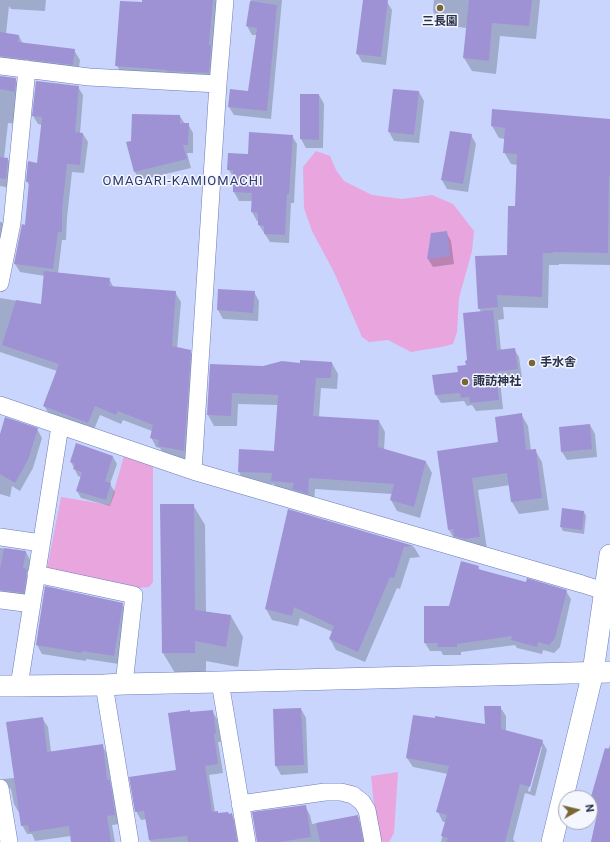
<!DOCTYPE html>
<meta charset="utf-8">
<style>
body{margin:0}
#map{position:relative;width:610px;height:842px;overflow:hidden;background:#c9d5fd;font-family:Roboto,sans-serif}
canvas{display:block}
.north{position:absolute;left:558px;top:790px;width:40px;height:40px;box-sizing:border-box;background:#f5f7fe;border:1px solid #a3a7b6;border-radius:50%;rotate:82deg;font-size:11px;font-weight:700;line-height:16px;text-align:center;color:#29304a}
.north::after{content:'';display:block;margin:auto;width:14px;height:18px;background:#776734;clip-path:polygon(50% 0,100% 100%,50% 72%,0 100%)}
</style>
<div id="map">
<canvas width="610" height="842"></canvas>
<div class="north">N</div>
</div>
<script>
const context = document.querySelector('canvas').getContext('2d');
context.lineJoin = 'round';
function fill(path, color) {
  context.fillStyle = color;
  context.fill(path, 'evenodd');
}
function stroke(path, color, width, dash) {
  context.strokeStyle = color;
  context.lineWidth = width;
  context.lineCap = dash ? 'butt' : 'round';
  context.setLineDash(dash || []);
  context.stroke(path);
}
function write(font, color, halo, rows, align = 'center') {
  context.font = font + ' Roboto,"Noto Sans JP",sans-serif';
  context.lineWidth = 3;
  context.setLineDash([]);
  context.textBaseline = 'middle';
  context.strokeStyle = halo;
  context.fillStyle = color;
  for (const [text, x, y, turn = 0] of rows) {
    context.save();
    context.translate(x, y);
    context.rotate((+turn || 0) * Math.PI / 180);
    context.textAlign = isNaN(turn) ? turn : align;
    if (halo) context.strokeText(text, 0, 0);
    context.fillText(text, 0, 0);
    context.restore();
  }
}
const green = new Path2D(`
 M316 151 330 156 336 170 344 181 372 195 402 199 432 195 453 204 474 231 472 251 459 298 457 332 453 344 441 347 411 352 388 340 369 342 362 337 334 272 312 231 304 208 303 167Z
 M124 456 153 464V582L149 587 138 588 114 584 47 569 61 497 110 505Z
 M398 772 394 833 389 842H378L371 776Z`);
const shadow = new Path2D(`
 M0 0H46L45 11 11 9 9 6 6 34 19 36 23 44 74 50 80 60 78 74 0 67Z
 M143 0H218L215 84 123 76 117 66 143 3Z
 M251 0H282L271 119 234 115 229 107 249 92 257 35H252L247 26Z
 M364 0H375L387 2 392 10 386 65 362 62 357 53Z
 M434 0H540L536 39 500 36 496 74 472 71 464 58 467 28 441 25 433 11Z
 M0 77 15 79 21 89 18 124 8 123 4 159H8L13 169 11 188 0 186Z
 M78 87 83 95 80 134H83L88 142 84 173 72 172 67 218 66 240H62L58 273 109 279 114 288 175 292 181 302 177 349 190 351 196 361 189 460 164 455 160 448 156 447 151 437 152 431 123 420 121 424 100 415 93 432 50 415 44 406 57 371 0 352V298L42 305 45 276 20 272 15 264 26 226 30 187 27 181 38 164 42 125 38 124 33 116Z
 M419 92 424 101 419 143 394 141 389 132Z
 M319 95 324 104 323 148H306L301 139Z
 M493 110 610 120V265L559 264V265H549L548 308 503 307 504 319 498 320 501 351 514 349 519 357 522 378 500 380 503 409 476 411 472 405 467 406 464 401 441 403 436 395 433 376 459 373 467 366 481 312 479 308 508 256 516 208 517 165 511 164 504 152 505 139 499 138 492 126Z
 M180 116 185 124H188L193 133V153H187L191 168 140 180 135 172 132 141Z
 M471 135 476 144 468 192 447 189 442 180Z
 M292 136 297 144 294 203H291L289 243 270 242 259 225V221H257L252 212 253 201H239L234 192V178L228 169 249 155Z
 M0 222H2L7 232 0 250Z
 M446 232 451 241 454 264 433 267 428 259Z
 M219 290 254 292 259 301 258 321 223 319 218 310Z
 M332 363 338 374 337 389 321 388 319 417 379 421 385 432 384 450 426 462 432 473 420 518 397 511 391 500 392 494 315 489 314 504 279 492 274 484 245 483 239 472 274 452 278 405 238 404 237 426H214L208 415 211 365 264 367 301 364Z
 M521 414 528 426 531 451 535 450 542 462 549 510 519 514 512 502 510 485 478 490 487 549 456 542 449 530 438 452 499 443Z
 M590 425 595 434 597 457 567 460 562 452Z
 M37 429 42 438 33 468 20 491 12 486 10 497 0 494V438Z
 M113 457 117 464 110 484 115 492 110 506 81 498 77 491 81 477 78 476 71 462Z
 M193 505 205 525 206 613 231 616 243 637 238 667 206 661V673H175L163 653Z
 M288 510 414 547 420 557 410 558 400 589 397 588 365 662 336 650 330 639 333 632 300 618 298 626 272 620 266 609Z
 M584 512 586 516 584 534 563 531 561 527Z
 M0 548 26 552 30 560 28 572V600L0 596Z
 M478 567 481 571 527 584 566 591 571 599 560 647 554 653 543 650 542 654 517 648 515 645 461 652V655H443L441 651H430L425 643Z
 M46 587 122 604 127 612 119 664 86 659V661L42 654 37 645Z
 M500 707 506 716V731L542 741 547 750 535 796 525 793 513 839 515 842H441L446 822H443L438 812 448 774 413 767 407 758 486 725ZM540 747H542L530 792 528 791Z
 M301 709 306 718 308 773 281 775 276 766Z
 M189 711 191 713 212 711 217 719 221 742H218L223 773 209 775 215 812 218 814 232 815 236 823 240 842H151L149 840 147 819 141 820 136 811 177 771Z
 M42 718 48 727 51 752 102 745 107 754 111 785 114 790 120 824 112 825 115 842H72L71 836 35 841 32 834H27L22 825 19 813 14 804 11 789 8 788 3 779 14 778Z
 M610 745V842H591L597 817 594 816 590 808V804L602 763Z
 M305 806 310 815 312 824 357 817 363 826 366 842H258Z`);
const building = new Path2D(`
 M142 0H213L209 45H211L209 73 167 71V70L115 66 120 1 142 2Z
 M363 0H388L381 57 356 54Z
 M469 0H532L529 26 492 23 489 61 463 58Z
 M250 1 277 5 267 111 228 107 230 89 248 91 257 28 246 26Z
 M0 32 19 35 18 42 75 49 73 65 0 56Z
 M0 76 16 78 15 92 0 89Z
 M36 81 79 86 75 132 83 133 80 165 67 164 62 209V232H58L53 269 14 264 22 224 25 225 29 182H26L28 161 37 163 42 117 32 116Z
 M393 89 419 91 414 135 388 132Z
 M300 94H319V140L300 139Z
 M492 109 610 119V176H609L608 253 553 252V253H543L542 297 497 295 498 307 478 309 475 256 507 255 508 206H515L517 154 503 153 505 128 491 126Z
 M132 114 180 115V123H189L188 145H183L187 159 134 172 126 142 131 141Z
 M450 131 472 134 463 184 441 180Z
 M249 132 293 135 289 194H287L285 235 264 234V226L258 225V213L251 212 252 193 233 192V170H227L228 153 248 154Z
 M0 157 8 158 6 179 0 178Z
 M447 231 450 256 427 259 431 233Z
 M44 271 110 278 109 286 176 291 172 346 191 350 184 451 158 446 159 440 150 438 153 425 118 411 116 415 95 406 88 423 43 406 59 364 2 345 16 300 41 304Z
 M218 289 255 291 253 313 217 310Z
 M493 310 497 350 515 348 518 369 496 372 499 400 470 403 469 397 461 398 460 393 435 395 432 375 458 372 457 366 466 365 465 361 467 360 463 313Z
 M300 360 332 362 331 378H316L313 416 379 420 378 447 426 461 414 507 390 500 394 484 309 478 308 494 292 489 294 483 271 481 272 473 238 472 239 449 274 451 278 395 232 393 231 416 207 415 210 364 263 366 282 361 300 363Z
 M522 413 526 450 536 449 542 498 511 502 507 473 472 478 480 537 464 539 454 536 453 529 448 530 437 451 498 442 495 417Z
 M5 417 38 428 28 460 15 483 0 474V434Z
 M590 424 592 449 561 452 559 427Z
 M76 443 113 456 105 481 111 483 106 500 76 491 82 472 73 469 75 464 70 462Z
 M160 504H194L195 610 231 615 226 647 195 641V653H162Z
 M562 508 584 511 582 530 560 527Z
 M288 509 414 546 404 547 394 578 390 577 358 652 329 639 334 626 294 607 292 616 265 609Z
 M4 548 26 551 23 568 27 569 24 593 0 590V569Z
 M461 561 479 566 478 569 526 582 527 578 567 590 555 638 549 645 538 642 537 647 511 640 512 636 457 644V647H437L438 643H424V606H449Z
 M45 586 123 603 114 656 82 651V653L36 645Z
 M484 706H501V729L543 740 530 787 520 784 505 842H446L448 838 441 836 447 815 436 812 449 766 406 758 413 715 435 718V716L485 724Z
 M301 708 304 765 275 766 273 709Z
 M190 710V712L213 710 216 733 214 734 218 764 205 766 212 812 218 811V813L228 812 229 814 232 813 237 842H188L187 836 149 840 144 811 135 812 129 777 176 770 168 713Z
 M43 717 47 752 103 744 107 780H110L115 815 107 816 111 842H71L69 826 29 832 28 825 21 826 6 722Z
 M605 748 610 749V842H591L598 810 590 807V800Z
 M306 805 311 837 280 842H257L252 812Z
 M358 815 363 842H320L316 823Z`);
const minor = new Path2D(`
 M0 66 89 77 218 84
 M0 283 12 223 27 69
 M0 405 193 471 582 584 604 591
 M193 471 218 84 225 0
 M0 537 41 543
 M36 574 134 595 124 684
 M0 600 32 604
 M220 682 247 842
 M104 685 130 842
 M19 686 60 426
 M0 788 9 842
 M240 804 325 792H341L353 795 362 802 367 810 373 842`);
const tertiary = new Path2D(`
 M0 686H19L104 685 124 684 220 682 610 672
 M552 842 593 672 610 555`);
const markers = [
 [440,8,4,"#776734"],
 [532,363,4,"#776734"],
 [465,382,4,"#776734"]
];
const poiNames = [
 ["三長園",440,22,"center"],
 ["手水舎",540,363],
 ["諏訪神社",473,382]
];
const neighbourhoodNames = [
 ["OMAGARI-KAMIOMACHI",183,182]
];
fill(green, '#e8a5de');
fill(shadow, '#0003');
fill(building, '#9e92d4');
stroke(minor, '#6c7cb9', 18);
stroke(tertiary, '#6c7cb9', 22);
stroke(minor, '#fff', 17);
stroke(tertiary, '#fff', 21);
for (const [x, y, r, color] of markers) {
  const dot = new Path2D();
  dot.arc(x, y, r, 0, 2 * Math.PI);
  context.fillStyle = color;
  context.fill(dot);
  stroke(dot, '#f5f7fe', 1.5);
}
write('bold 12px', '#29304a', '#f5f7fe', poiNames, 'left');
context.letterSpacing = '1px';
write('13px', '#2c386f', '#f5f7fe', neighbourhoodNames);
context.letterSpacing = '0px';
</script>
